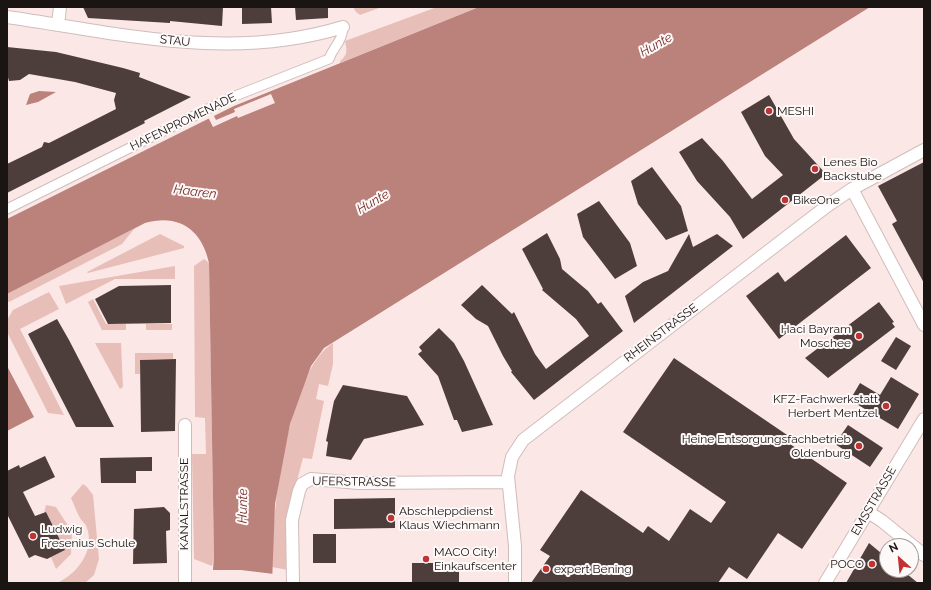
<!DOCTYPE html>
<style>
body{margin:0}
#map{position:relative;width:931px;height:590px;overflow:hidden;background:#fbe7e5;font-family:Raleway,sans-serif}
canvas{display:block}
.frame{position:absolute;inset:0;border:8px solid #1a1413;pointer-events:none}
.north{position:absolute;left:879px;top:538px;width:40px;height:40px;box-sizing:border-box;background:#fdf9f8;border:1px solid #a29d9c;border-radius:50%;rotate:333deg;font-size:11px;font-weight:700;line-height:16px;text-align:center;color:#1a1413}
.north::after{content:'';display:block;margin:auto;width:14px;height:18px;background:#c13233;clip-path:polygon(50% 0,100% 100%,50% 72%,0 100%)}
</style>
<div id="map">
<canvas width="931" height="590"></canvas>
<div class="frame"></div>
<div class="north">N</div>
</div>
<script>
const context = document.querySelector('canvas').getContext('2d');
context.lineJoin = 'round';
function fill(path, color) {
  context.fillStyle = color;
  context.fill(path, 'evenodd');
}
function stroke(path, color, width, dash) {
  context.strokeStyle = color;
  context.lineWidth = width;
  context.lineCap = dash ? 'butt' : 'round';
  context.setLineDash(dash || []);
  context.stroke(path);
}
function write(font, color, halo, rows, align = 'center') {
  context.font = font + ' Raleway,sans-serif';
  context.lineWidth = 4;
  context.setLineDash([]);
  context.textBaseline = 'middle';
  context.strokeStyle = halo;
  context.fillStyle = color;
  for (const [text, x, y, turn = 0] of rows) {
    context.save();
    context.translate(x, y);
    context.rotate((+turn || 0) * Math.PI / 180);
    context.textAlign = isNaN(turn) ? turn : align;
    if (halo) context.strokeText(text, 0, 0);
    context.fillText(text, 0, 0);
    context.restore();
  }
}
const green = new Path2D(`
 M353 7H378L379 8 360 15 356 12Z
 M437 7H479L340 63V61C348 55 347 50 345 41Z
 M145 223 134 229 122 244 9 302 7 301V294Z
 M160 234 184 246V248L88 273 87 272Z
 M204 259 209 263 214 556 212 566 194 559 192 454H206L205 418 195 417 194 266Z
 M175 266V279H115L66 304 59 286Z
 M49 292 59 309 20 329 64 415 48 413 7 332V320L13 310Z
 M93 299 106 324H126V330H102L88 302Z
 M146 324H172V330H146Z
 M95 343H121L123 387 120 389Z
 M333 343V364L328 386 319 384 316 399 324 401 312 459 303 458 287 518 288 570 272 567C273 546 273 524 276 503 281 461 296 366 333 343Z
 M135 353H173V359L140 360V374H135Z
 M83 484 87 487 93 495 99 559 94 575 85 583H57C77 574 95 551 87 528 86 524 82 521 80 518 76 511 74 504 71 498Z
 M46 505 56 507 72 532 71 554 56 569 51 557 65 550 46 512 44 513Z`);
const water = new Path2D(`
 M479 7H870L324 348 311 366 290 424 275 504 272 583H212L214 556 209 263C202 230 179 213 145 223L7 294V219L234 106Z
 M39 91 56 92 38 102 26 105 30 94Z
 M7 366 34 417 7 431Z`);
const pier = new Path2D(`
 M271 94 275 103 238 118 237 116 213 127 208 117 213 114 216 120 235 112 234 109Z
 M210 570H241L274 574V583H210Z`);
const building = new Path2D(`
 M83 7H223L222 26 170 21V23L88 18Z
 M242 7H271L272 23 242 24Z
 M295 7H328V18L296 20Z
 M7 47 56 52 123 68 140 73 139 77 191 97 144 121 145 123 7 193V164L42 147 44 142 49 143 116 109 114 100 116 93 75 82 29 74 20 80 9 81 7 74Z
 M769 95 794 139 826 174 743 239 730 217 697 181 679 152 702 138 723 161 752 199 783 175 765 156 741 112Z
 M924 162V283L892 224 897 221 878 186Z
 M652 167 681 206 688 231 666 240 638 204 631 181Z
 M599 201 630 243 637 266 615 279 583 237 577 214Z
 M547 233 560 259 562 269 588 291 598 304 601 302 623 331 534 400 511 372 512 371 503 356 488 326 476 319 461 305 482 285 512 314 514 312 535 354 546 369 589 336 576 319 542 290 543 289 522 249Z
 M689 234 693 247 717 234 733 246 634 323 625 296 643 282 668 271Z
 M846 235 871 268 779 339 746 296 778 272 785 282Z
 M171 285V323L108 324 95 299 119 286Z
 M879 302 894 322 892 323 895 327 828 378 805 358Z
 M57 319 69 340 114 427H76L28 334Z
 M439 328 454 343 464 361 493 425 462 432 457 420H454L438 376 418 354 422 351 419 347Z
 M896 337 911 346 896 370 881 361Z
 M674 358 793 439 790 444 847 483 802 549 778 533 747 579 729 567 718 583H531L550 556 540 550 581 490 643 533 648 526 669 541 690 509 711 523 726 502 623 432Z
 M176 359 175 431 141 432 140 360Z
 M891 377 919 394 898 429 850 400 860 383 880 395Z
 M343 385 407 396 424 425 364 439 351 460 326 456 328 442 326 441 334 401Z
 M848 425 883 448 870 467 835 444Z
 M45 456 55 477 23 492 35 516 46 512 65 550 47 559 35 555 29 558 7 514V471L19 465 20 468Z
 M152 457V471H136V483H101L100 458Z
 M395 498V528L334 529V499Z
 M164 507 170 513V530L166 531 167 563 133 564 134 509Z
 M313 534H336V563H313Z
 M869 543 887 558V570H902L918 583H846Z
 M412 563H459V583H412Z`);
const pedestrian = new Path2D(`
 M7 209 230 98 329 59C334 45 342 43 343 27`);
const minor = new Path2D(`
 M7 17C120 33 230 62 343 27
 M58 25 60 7
 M852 189 924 325
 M868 512 882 521 924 555
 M185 583V425
 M293 583 292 520 299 491 302 484 311 479 359 483 507 482
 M515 583V546L508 476 512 457 523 440 827 206 852 189 924 150
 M825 583 924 419`);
const markers = [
 [769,111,4,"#c13233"],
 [815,169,4,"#c13233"],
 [785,200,4,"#c13233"],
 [859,336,4,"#c13233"],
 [886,406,4,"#c13233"],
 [859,446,4,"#c13233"],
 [391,518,4,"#c13233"],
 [33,536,4,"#c13233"],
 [426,559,4,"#c13233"],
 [872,564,4,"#c13233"],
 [546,569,4,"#c13233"]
];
const streetNames = [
 ["STAU",175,41,6],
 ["HAFENPROMENADE",183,122,-26],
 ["RHEINSTRASSE",661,333,-37],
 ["UFERSTRASSE",354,482,1],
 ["EMSSTRASSE",874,501,-60],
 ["KANALSTRASSE",184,504,-90]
];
const poiNames = [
 ["MESHI",777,111],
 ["Lenes Bio",823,162],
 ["Backstube",823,176],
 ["BikeOne",793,200],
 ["Haci Bayram",851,329,"right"],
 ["Moschee",851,343,"right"],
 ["KFZ-Fachwerkstatt",878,399,"right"],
 ["Herbert Mentzel",878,413,"right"],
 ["Heine Entsorgungsfachbetrieb",851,439,"right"],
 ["Oldenburg",851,453,"right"],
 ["Abschleppdienst",399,511],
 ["Klaus Wiechmann",399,525],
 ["Ludwig",41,529],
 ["Fresenius Schule",41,543],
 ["MACO City!",434,552],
 ["Einkaufscenter",434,566],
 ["POCO",864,564,"right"],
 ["expert Bening",554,569]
];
const waterNames = [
 ["Hunte",656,45,-29],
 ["Haaren",195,192,7],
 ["Hunte",373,202,-30],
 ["Hunte",243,506,-89]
];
fill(green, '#e8beb9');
fill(water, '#bb817b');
fill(pier, '#fbe7e5');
fill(building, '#4d3e3c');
stroke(pedestrian, '#d0bdbb', 11);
stroke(minor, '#d0bdbb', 14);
stroke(pedestrian, '#fff', 9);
stroke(minor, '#fff', 12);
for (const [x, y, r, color] of markers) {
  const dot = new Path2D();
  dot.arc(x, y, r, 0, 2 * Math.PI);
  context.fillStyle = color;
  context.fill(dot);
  stroke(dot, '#fdf9f8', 1.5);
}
write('12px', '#1a1413', '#fdf9f8', streetNames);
write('12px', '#1a1413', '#fdf9f8', poiNames, 'left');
write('italic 13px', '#772e2b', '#fdf9f8', waterNames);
</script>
